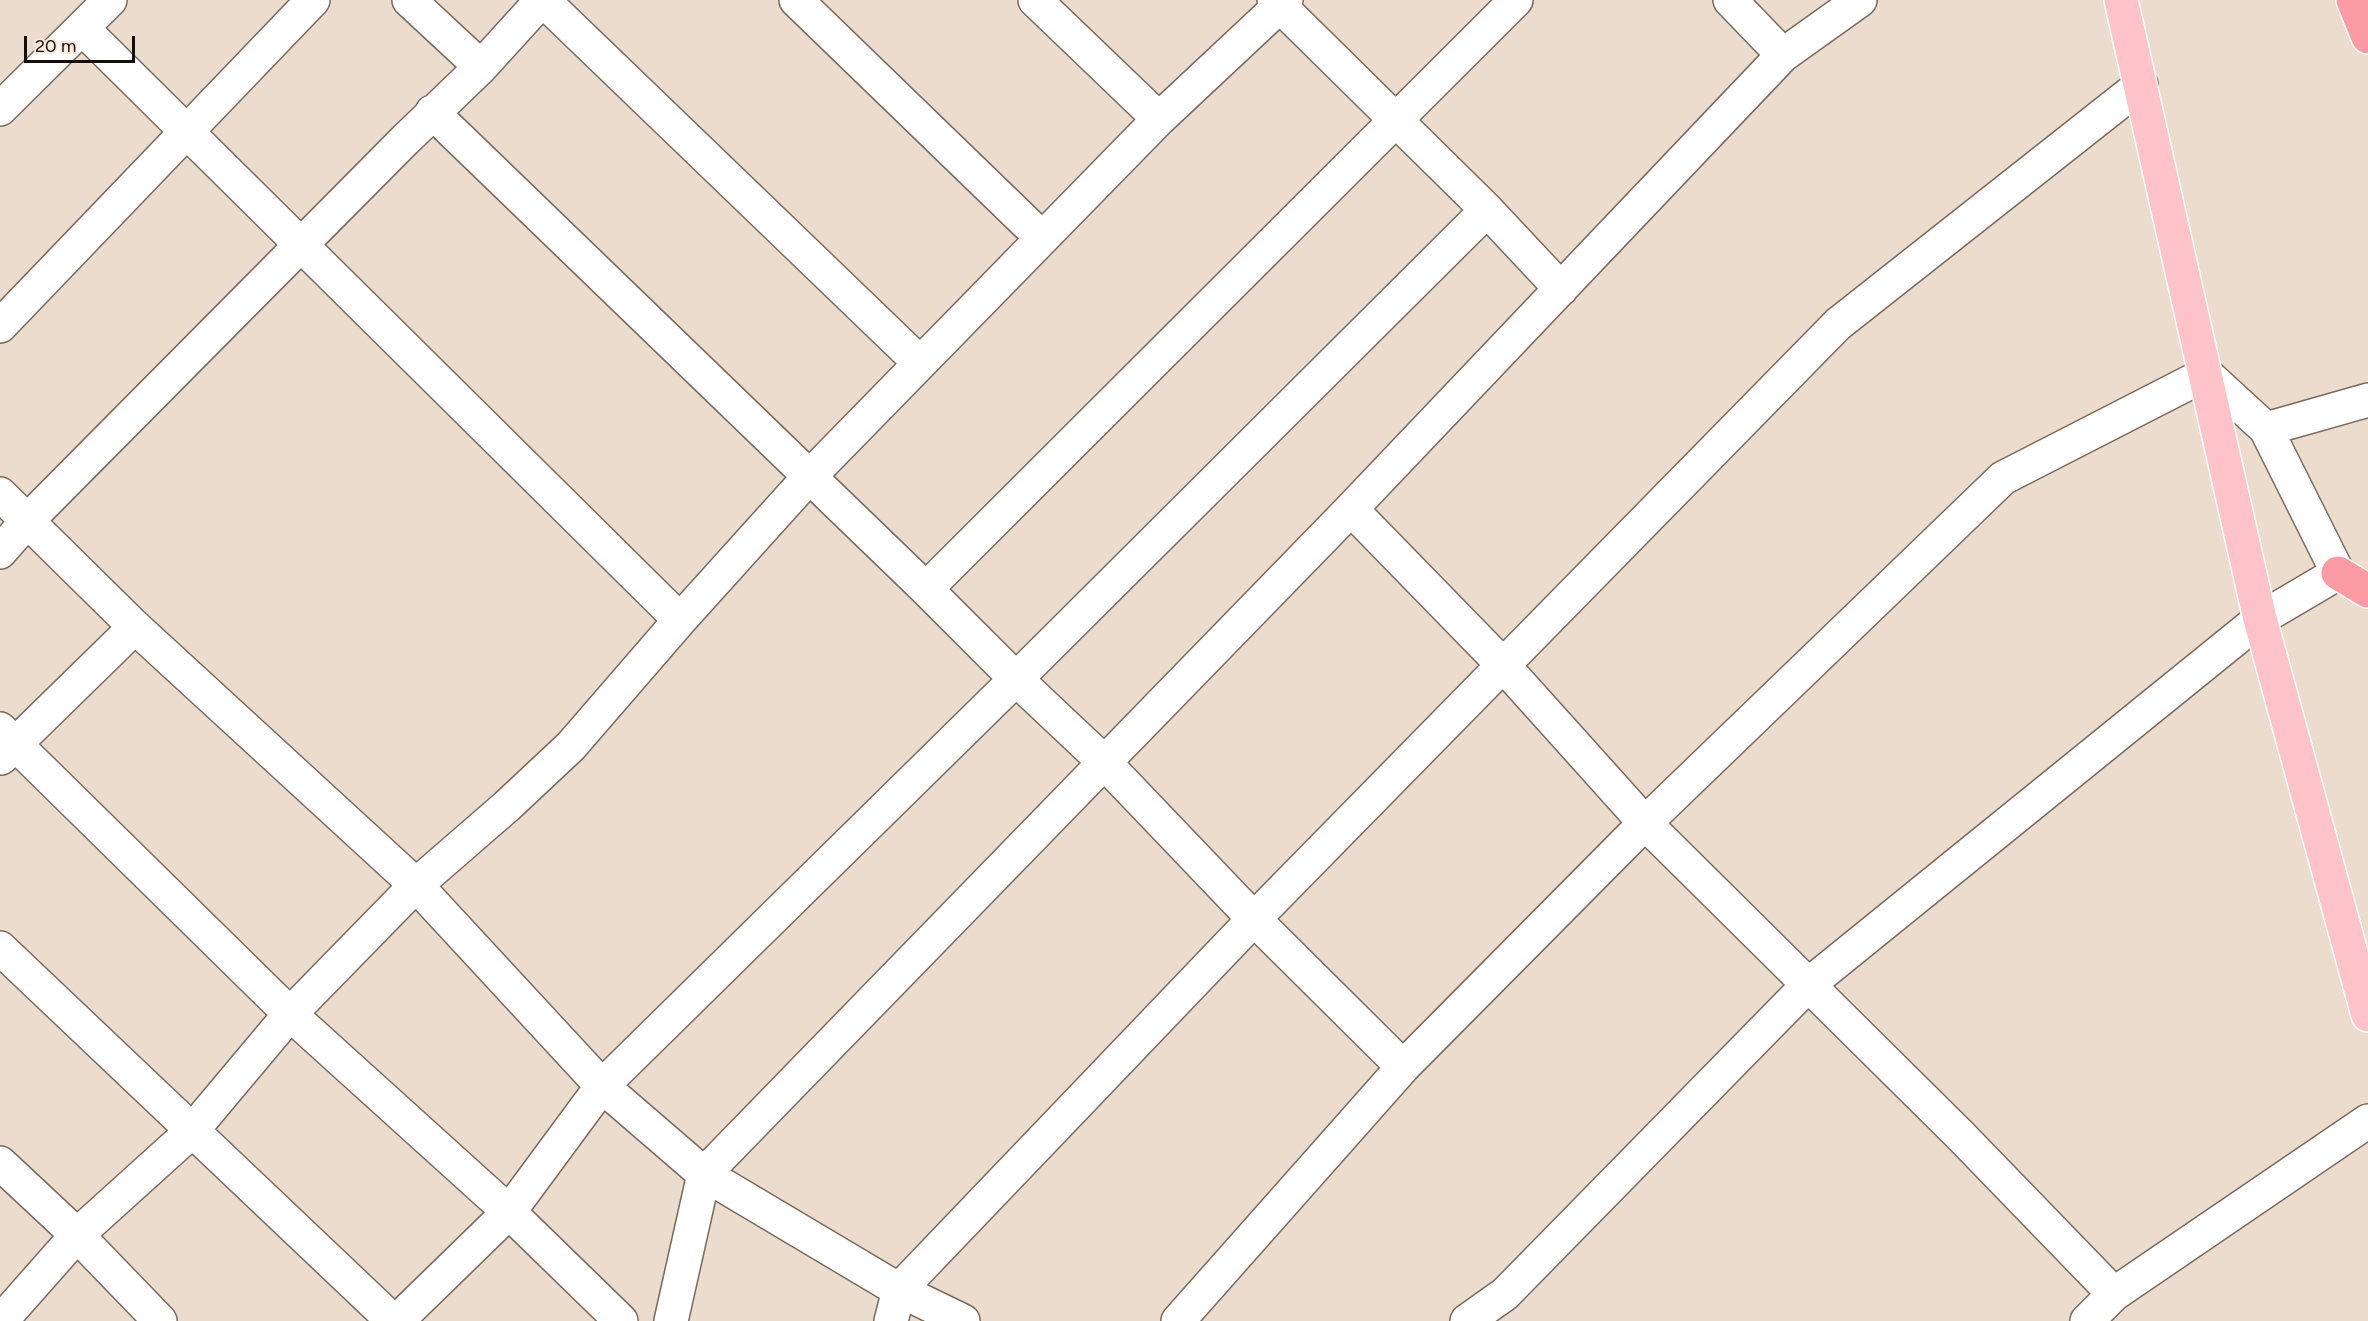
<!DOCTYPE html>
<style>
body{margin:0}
#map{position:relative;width:2368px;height:1321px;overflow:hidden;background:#ebdccd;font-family:Figtree,sans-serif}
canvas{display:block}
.scale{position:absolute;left:24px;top:36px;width:111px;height:27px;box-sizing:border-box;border:3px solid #130e09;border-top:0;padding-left:8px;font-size:18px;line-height:21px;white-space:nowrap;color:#130e09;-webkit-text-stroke:4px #f9e9da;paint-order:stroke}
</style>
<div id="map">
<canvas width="2368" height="1321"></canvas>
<div class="scale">20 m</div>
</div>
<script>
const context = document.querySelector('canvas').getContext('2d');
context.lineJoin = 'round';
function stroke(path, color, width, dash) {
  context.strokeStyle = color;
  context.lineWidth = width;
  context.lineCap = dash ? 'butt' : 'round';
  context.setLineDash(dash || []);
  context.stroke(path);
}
const minor = new Path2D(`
 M409 0 481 67
 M543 0 920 363
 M796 0 1042 238
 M1035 0 1159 119
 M1274 0 1487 210 1561 289
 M1730 0 1783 55
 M82 28 680 620
 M0 109 110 0
 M432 112 926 589 1016 679 1103 761 1254 919 1403 1067
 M0 326 313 0
 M2266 429 2368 400
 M0 494 135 627 416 885 602 1086 704 1174 899 1290 963 1321
 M1351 509 1503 665 1645 823 1961 1136 2114 1294
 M0 552 28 520 405 140 481 67 542 0
 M926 589 1516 0
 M0 729 290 1014 509 1212 621 1321
 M1 758 135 627
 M0 948 393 1321
 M0 1163 77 1235 160 1321
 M1 1321 77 1235 191 1132 290 1014 416 885 507 806 571 746 680 620 809 477 1159 119 1286 0
 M397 1321 509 1212 602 1086 1016 679 1487 210
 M671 1321 704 1174 1351 509 1783 55 1860 0
 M891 1321 899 1290 1254 919 1838 324 2141 85
 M1178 1321 1403 1067 1645 823 2003 478 2206 374 2266 429 2338 573 2260 619 1808 985 1505 1294 1467 1321
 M2087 1321 2114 1294 2368 1121`);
const major = new Path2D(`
 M2121 0 2260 619 2368 1015`);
const highway = new Path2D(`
 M2353 0 2368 37
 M2338 573 2368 591`);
stroke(minor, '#786b5d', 36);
stroke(major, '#fff', 36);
stroke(highway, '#fff', 36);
stroke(minor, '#fff', 33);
stroke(major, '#fdc3c8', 33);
stroke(highway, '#fc9ba4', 33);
</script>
